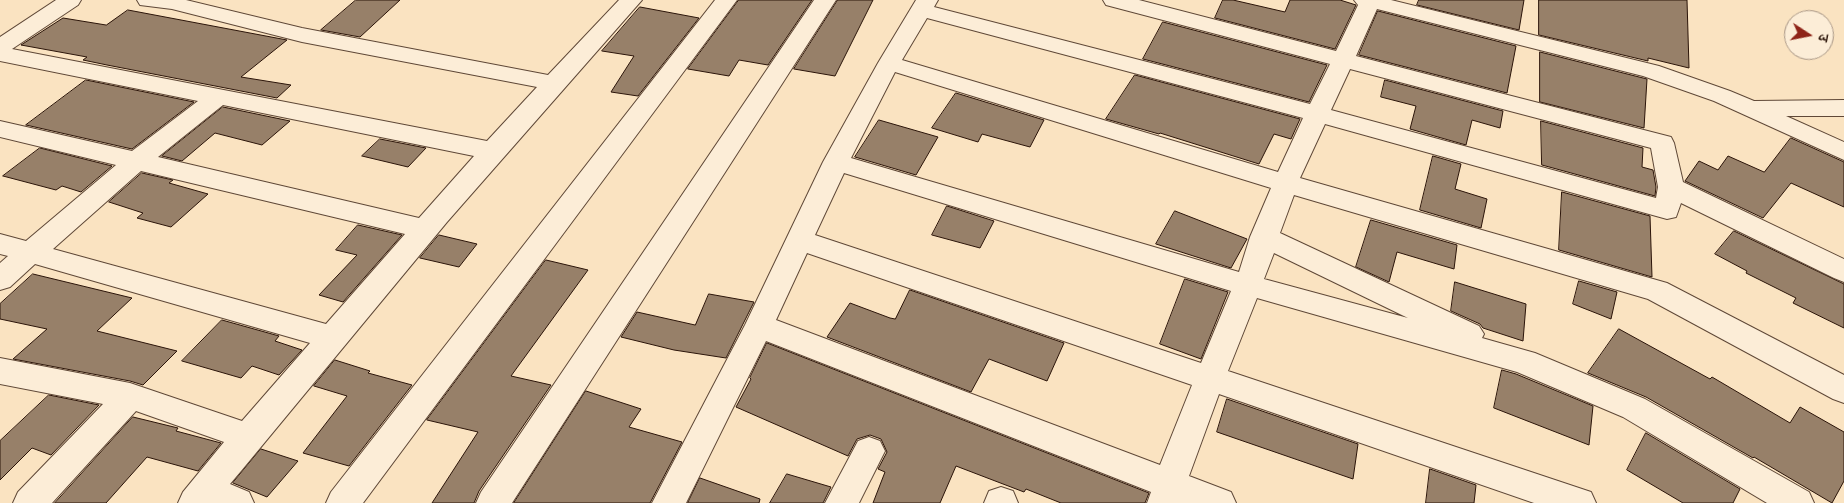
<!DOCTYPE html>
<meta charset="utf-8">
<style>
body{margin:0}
#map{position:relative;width:1844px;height:503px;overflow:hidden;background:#fae3c1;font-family:"Old Standard TT","Noto Serif Devanagari",serif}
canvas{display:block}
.north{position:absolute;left:1784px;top:10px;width:50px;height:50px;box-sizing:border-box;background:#fcedd7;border:1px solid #a89685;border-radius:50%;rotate:101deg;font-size:14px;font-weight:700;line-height:20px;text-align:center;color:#2b1409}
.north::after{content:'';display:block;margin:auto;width:18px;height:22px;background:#8f2418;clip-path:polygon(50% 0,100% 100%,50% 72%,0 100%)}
</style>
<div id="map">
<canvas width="1844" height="503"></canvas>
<div class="north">उ</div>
</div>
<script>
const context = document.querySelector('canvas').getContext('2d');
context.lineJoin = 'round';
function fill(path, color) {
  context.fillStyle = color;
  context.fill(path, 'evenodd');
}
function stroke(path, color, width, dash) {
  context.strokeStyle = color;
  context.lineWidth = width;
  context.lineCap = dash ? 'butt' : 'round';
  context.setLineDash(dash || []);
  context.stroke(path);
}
const building = new Path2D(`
 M356 0H400L360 37 321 30Z
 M739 0H812L768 65 739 60 729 76 688 69Z
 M838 0H873L835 76 794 69Z
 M1223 0H1233L1285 12 1290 0H1340L1356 5 1335 49 1215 18Z
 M1419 0H1524L1519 30 1417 5Z
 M1539 0H1687L1689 68 1648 58V61L1539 35Z
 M640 7 699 18 638 96 611 92 634 56 602 51Z
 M128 10 287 40 241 77 291 85 277 98 107 65 83 60 87 57 21 45 63 18 106 25Z
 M1378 11 1516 46 1507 93 1359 55Z
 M1163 22 1327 65 1309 102 1143 59Z
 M1540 52 1647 79 1644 128 1540 102Z
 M1135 75 1300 119 1291 139 1274 134 1259 164 1160 133 1159 134 1106 119Z
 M86 80 194 102 132 149 26 125Z
 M1385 80 1503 111 1500 128 1472 120 1466 145 1410 129 1416 106 1381 97Z
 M956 93 1044 120 1030 147 982 134 978 142 932 128Z
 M223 107 290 121 262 145 215 133 182 161 162 156Z
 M879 120 938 137 916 175 855 157Z
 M1541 121 1643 148 1642 167 1653 170 1656 187 1655 196 1542 165Z
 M1791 138 1844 162V207L1791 183 1763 218 1685 181 1699 161 1718 170 1728 156 1764 172Z
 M380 139 426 148 408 167 362 156Z
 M40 148 112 166 81 192 62 186 56 190 3 176Z
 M1433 156 1461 164 1455 189 1487 199 1481 228 1420 210Z
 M142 173 173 180 169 183 208 194 171 227 137 218 143 213 109 202Z
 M1562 192 1650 216 1652 277 1559 250Z
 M947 206 994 221 980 248 932 235Z
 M1175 211 1247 239 1231 268 1156 244Z
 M1371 220 1457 245 1454 269 1397 252 1389 282 1356 267Z
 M358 225 402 235 343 302 319 295 357 255 336 250Z
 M1734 231 1844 284V328L1793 303 1796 298 1746 273 1747 271 1715 254Z
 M439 235 477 244 459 267 420 258Z
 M546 260 588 270 511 376 551 385 479 491 474 503H432L478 432 427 420Z
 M33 274 132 298 97 331 177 351 143 385 130 381 13 359 47 329 0 319V304Z
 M1185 279 1228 292 1201 359 1160 344Z
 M1579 281 1617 292 1611 319 1573 304Z
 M1455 282 1526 304 1523 341 1483 328 1480 324 1451 311Z
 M910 290 1064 343 1047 381 989 359 971 392 827 337 850 303 890 318 895 319Z
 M709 294 754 302 726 358 674 350 621 337 637 312 695 325Z
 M222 320 279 336 275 341 302 350 279 375 252 366 241 378 182 361Z
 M1619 329 1710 379 1712 377 1790 423 1800 407 1844 432V481L1832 503 1754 457 1753 458 1646 397 1588 373Z
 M767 343 1149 493 1145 503H1061L1026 489 1024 492 956 466 940 503H873L885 472 878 469 887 452 881 439 870 435 857 439 848 456 736 407 751 379 750 378Z
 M335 360 370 371 368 373 412 385 349 466 303 453 347 396 314 386Z
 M1502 370 1516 374 1593 406 1589 445 1494 408Z
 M586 391 641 409 629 427 682 442 650 503H514Z
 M49 395 99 405 51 455 32 448 0 480V441Z
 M1227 399 1358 444 1353 479 1217 432Z
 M133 417 178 428 176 431 221 443 198 471 147 457 106 503H55Z
 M1646 433 1740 489 1733 503H1683L1627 470Z
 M261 449 298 461 267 497 233 483Z
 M1430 469 1476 485 1474 503H1426Z
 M787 474 831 487 823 503H770Z
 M700 478 760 499 759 503H688Z`);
const minor = new Path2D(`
 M56 0H81L78 5 12 49 487 141 537 87 302 42 172 9 140 5 137 0H186L302 28 548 75 619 0H642L447 222 241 471 230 484 249 492 254 503H178L183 492 224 442 136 411 52 503H13L18 492 103 404 0 384V358L130 383 242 421 310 343 35 264 10 287 0 290V263L8 256 0 254V234L26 241 116 165 0 137V121L132 151 198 101 0 61V37ZM223 105 474 156 419 218 158 157ZM141 171 405 234 326 324 53 249Z
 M715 0H737L363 503H326L331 492Z
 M814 0H836L512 503H476L481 492Z
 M916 0H938L934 7 1310 104 1330 64 1106 5 1103 0H1139L1336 51 1358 5 1354 0H1391L1659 66 1730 91 1754 101 1844 100V116H1786L1844 142V160L1714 101 1643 76 1377 9 1356 56 1671 137 1674 143 1683 182 1844 259V282L1834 278 1681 203 1676 217 1667 219 1325 124 1300 178 1667 283 1844 375V403L1833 399 1648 299 1294 195 1280 233 1479 326 1484 334 1482 338 1535 353 1645 399 1809 492 1814 503H1767L1623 417 1517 372 1257 298 1228 371 1591 492 1596 503H1534L1219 394 1189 476 1231 492 1236 503H1147L1151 492 766 341 686 503H652L745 325 823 162 878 63ZM927 18 1303 118 1278 172 902 60ZM1350 69 1651 148 1658 187 1656 198 1331 110ZM895 72 1271 188 1250 237 1239 272 851 158ZM844 173 1231 291 1201 363 815 235ZM807 253 1192 385 1160 465 776 320ZM1274 253 1408 318 1264 279Z
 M869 437 880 441 885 451 859 503H825L858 441Z
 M1001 487 1013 491 1018 503H984L989 491Z`);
fill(building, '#978069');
stroke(building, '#2b1409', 1);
stroke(minor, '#5f4837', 2);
fill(minor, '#fcedd7');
</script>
